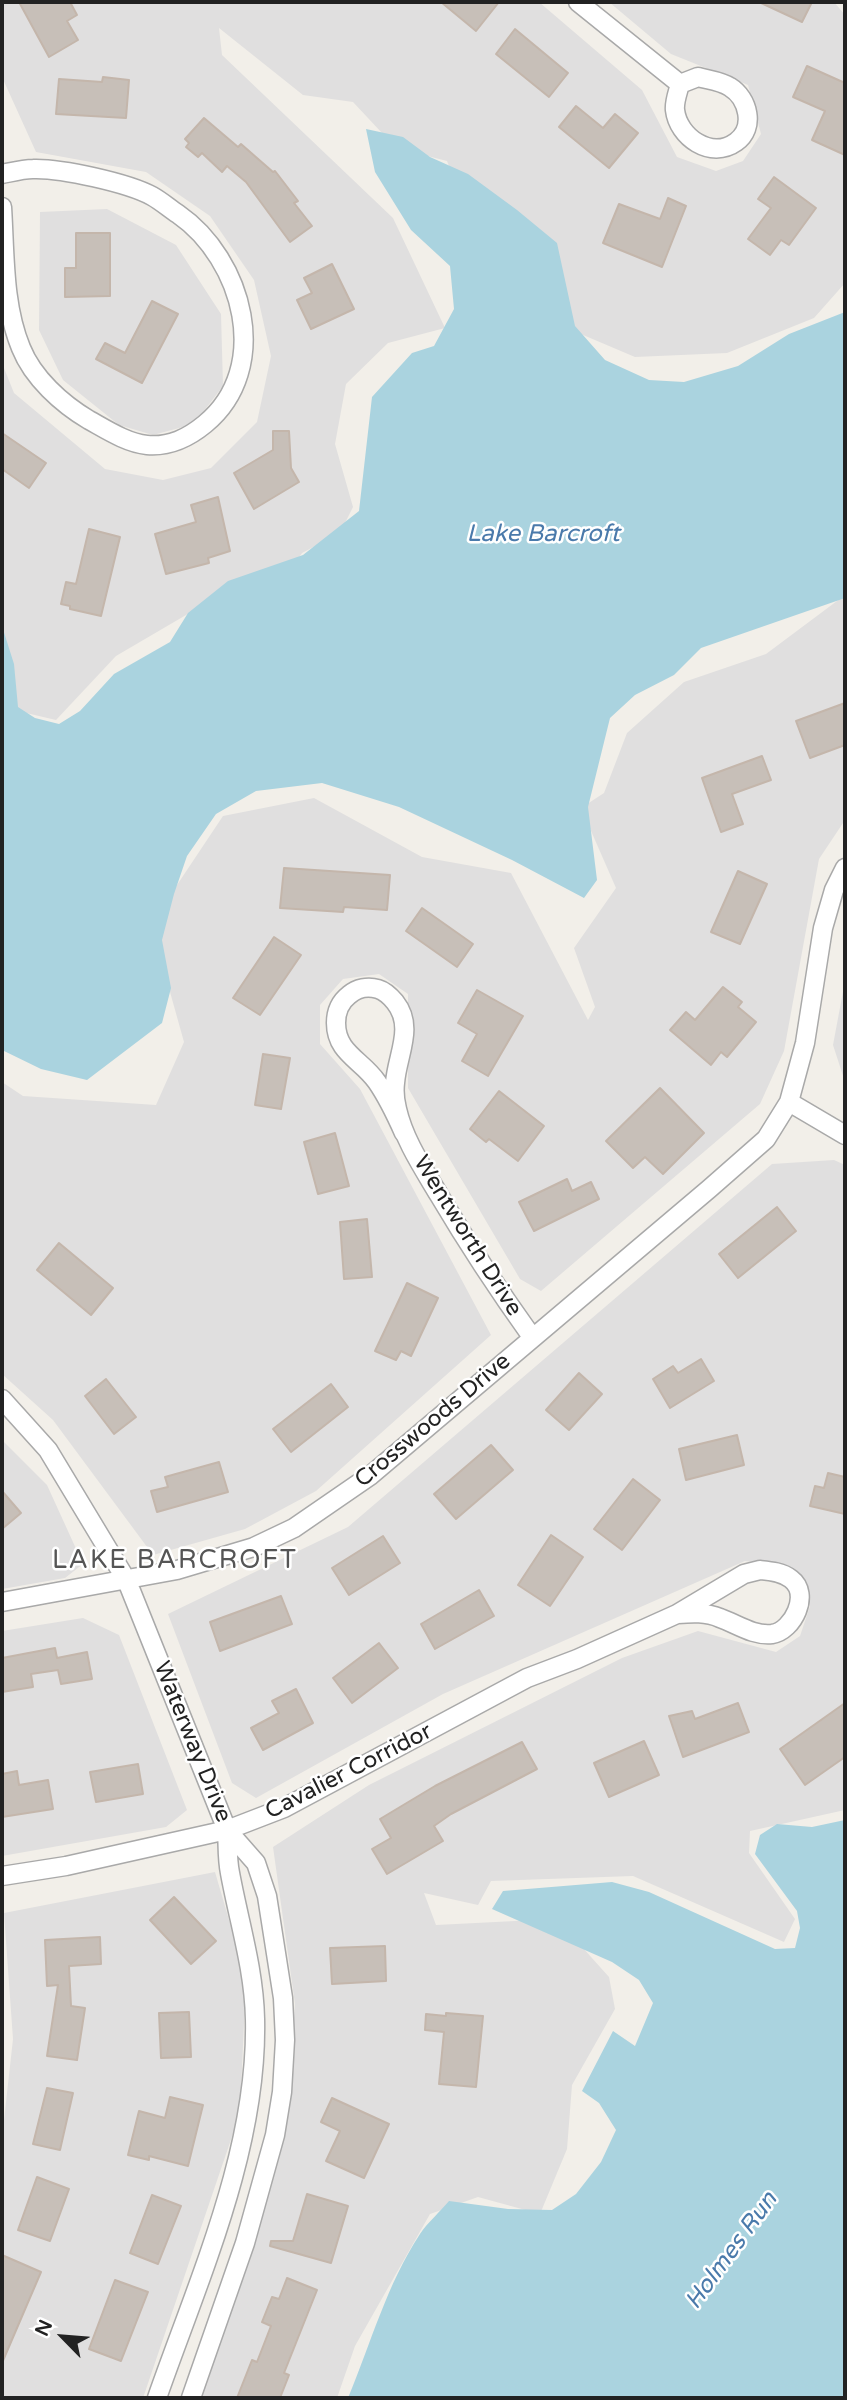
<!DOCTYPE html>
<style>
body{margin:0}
#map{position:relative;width:847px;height:2400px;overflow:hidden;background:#f2efe9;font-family:"Varela Round",sans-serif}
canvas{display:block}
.frame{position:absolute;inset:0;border:4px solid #222;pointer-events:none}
.north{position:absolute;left:28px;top:2302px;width:70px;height:70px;-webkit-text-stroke:5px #fff;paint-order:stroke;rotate:295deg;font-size:19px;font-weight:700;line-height:28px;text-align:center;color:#222}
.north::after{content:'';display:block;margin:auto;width:24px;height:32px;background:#222;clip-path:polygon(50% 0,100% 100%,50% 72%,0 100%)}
</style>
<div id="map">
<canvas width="847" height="2400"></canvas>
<div class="frame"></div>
<div class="north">N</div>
</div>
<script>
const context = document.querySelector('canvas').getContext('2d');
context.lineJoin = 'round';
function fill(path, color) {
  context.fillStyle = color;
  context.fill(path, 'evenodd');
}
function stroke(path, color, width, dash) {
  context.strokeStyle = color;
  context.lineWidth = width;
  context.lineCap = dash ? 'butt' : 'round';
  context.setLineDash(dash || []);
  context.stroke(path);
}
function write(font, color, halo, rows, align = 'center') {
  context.font = font + ' "Varela Round",sans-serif';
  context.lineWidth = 5;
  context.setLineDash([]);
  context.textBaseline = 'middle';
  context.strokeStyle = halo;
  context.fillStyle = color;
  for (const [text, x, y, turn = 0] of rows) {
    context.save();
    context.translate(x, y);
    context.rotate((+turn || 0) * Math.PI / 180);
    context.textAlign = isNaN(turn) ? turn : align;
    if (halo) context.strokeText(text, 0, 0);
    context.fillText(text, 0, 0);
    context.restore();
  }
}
const residential = new Path2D(`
 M2 2H539L642 90 677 157 716 171 743 161 761 134 748 85 671 54 609 2H834L845 15V283L814 318 727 353 635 357 576 332 459 192 447 161 396 148 353 102 303 95 219 28 222 55 393 218 445 328 388 343 346 384 335 444 353 507 340 533 302 553 274 592 227 591 116 656 56 720 5 708 2 692V363L14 393 105 469 163 480 211 468 257 422 271 356 254 280 210 216 146 172 36 152 2 77Z
 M107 209 176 245 221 314 223 386 194 424 153 435 119 425 63 380 39 330 40 212Z
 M845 595V820L819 859 784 1051 760 1104 541 1291 520 1279 408 1088V994L379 974 343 979 320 1005V1044L360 1089 491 1335 316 1491 245 1529 153 1555 53 1420 2 1374V1082L23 1096 156 1105 184 1042 151 924 223 816 314 798 422 857 511 873 588 1020 595 1007 574 948 616 888 581 808 604 793 627 733 684 682 766 654Z
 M845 981V1082L833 1045Z
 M834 1160 845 1165V1810L750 1831 749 1853 795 1919 784 1942 633 1876 491 1881 478 1905 424 1893 436 1925 535 1920 574 1938 609 1977 615 2009 572 2085 567 2149 540 2214 478 2197 430 2214 355 2346 337 2398H193L284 2138 295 2004 273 1847 369 1785 622 1658 698 1631 776 1652 800 1636 810 1606 791 1567 745 1561 443 1694 256 1798 232 1783 168 1614 348 1527 772 1164Z
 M2 1440 47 1485 83 1564 65 1578 2 1589Z
 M83 1618 119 1635 187 1810 166 1827 2 1856V1631Z
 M215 1872 246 1978 240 2113 143 2398H2V2138L13 2039 4 1913Z`);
const water = new Path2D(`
 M366 129 403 137 430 157 468 174 517 210 557 243 575 326 605 360 649 380 684 382 738 366 789 334 845 312V598L701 648 674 675 635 695 610 718 588 807 597 880 584 898 512 860 399 807 322 783 256 791 216 814 187 856 174 894 162 940 171 988 162 1023 87 1080 41 1069 2 1050V626L14 664 18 707 35 718 59 724 80 711 114 674 170 642 188 613 228 581 303 555 359 511 372 397 412 353 434 346 454 309 450 266 411 230 375 172Z
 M845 1820V2398H348C371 2343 387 2284 420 2234 428 2222 440 2212 449 2201L508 2209 552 2210 576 2194 601 2162 616 2130 599 2103 582 2091 613 2031 635 2046 653 2003 639 1980 612 1962 492 1909 503 1891 612 1882 649 1892 775 1949 795 1948 800 1928 797 1911 755 1854 760 1835 777 1824 812 1827Z`);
const building = new Path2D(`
 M19 2H70L77 15 67 21 78 40 49 57Z
 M441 2H499L476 31Z
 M759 2H812L802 22Z
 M515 29 568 73 549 97 496 54Z
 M807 66 845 83V155L812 140 825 111 793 97Z
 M103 77 129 80 126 118 56 114 59 79 102 82Z
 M576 106 603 128 615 114 638 133 609 168 559 127Z
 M204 118 238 147 241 144 273 172 275 171 298 201 294 203 312 226 290 242 246 182 227 166 222 172 202 153 198 157 186 147 189 143 185 139Z
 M774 177 816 208 789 245 781 240 770 255 748 239 771 208 758 199Z
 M668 198 686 206 662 267 603 243 619 204 660 219Z
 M76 233H110V296L65 297V268H76Z
 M332 264 354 309 311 329 297 300 312 293 304 278Z
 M152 301 178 314 142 383 96 359 105 343 125 353Z
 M273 431H289L291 468 299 482 254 509 234 473 273 450Z
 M2 433 46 463 29 488 2 469Z
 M218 497 230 551 208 558 209 563 166 574 155 534 196 522 191 505Z
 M89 529 120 537 101 616 70 609V606L61 604 66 582 76 584Z
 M845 703V745L810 758 796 721Z
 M762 756 771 780 732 794 743 824 721 832 702 778Z
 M284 868 390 875 387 910 344 907 343 912 280 908Z
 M738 871 767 884 740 944 711 932Z
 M422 908 473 944 457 967 406 931Z
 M274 937 301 955 260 1015 233 998Z
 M723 987 742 1002 738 1007 756 1022 727 1057 721 1052 711 1065 670 1030 686 1012 695 1020Z
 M477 990 523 1016 488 1076 462 1061 477 1034 458 1023Z
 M263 1054 290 1058 281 1109 255 1105Z
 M660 1088 704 1133 663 1174 645 1157 633 1168 606 1141Z
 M499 1091 544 1126 518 1161 489 1139 486 1142 470 1129Z
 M335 1133 349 1186 318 1194 304 1142Z
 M567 1179 572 1191 591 1182 599 1199 534 1231 519 1202Z
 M777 1207 796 1231 738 1278 719 1254Z
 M367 1219 372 1277 344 1279 340 1222Z
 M59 1243 113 1288 91 1315 37 1270Z
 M407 1283 438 1298 411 1356 401 1351 396 1360 375 1351Z
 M701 1359 714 1381 670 1408 653 1379 673 1366 678 1373Z
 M579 1373 602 1394 569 1430 546 1410Z
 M106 1379 136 1417 114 1434 85 1396Z
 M331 1384 348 1407 291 1452 273 1429Z
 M737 1435 744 1465 686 1480 679 1449Z
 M491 1445 513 1470 456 1519 434 1494Z
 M219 1462 228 1492 157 1512 151 1491 168 1487 165 1477Z
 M828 1473 845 1477V1514L810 1506 815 1486 824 1488Z
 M633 1479 660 1500 622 1550 594 1529Z
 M2 1491 21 1513 2 1529Z
 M551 1535 583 1557 550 1606 518 1585Z
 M383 1536 400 1563 349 1595 332 1568Z
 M479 1590 494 1616 435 1649 421 1624Z
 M281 1596 292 1624 220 1651 210 1622Z
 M379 1643 398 1668 352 1703 333 1678Z
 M55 1648 57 1658 87 1652 92 1679 61 1684 58 1670 31 1674 33 1687 2 1692V1658Z
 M296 1689 313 1723 263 1750 251 1728 279 1713 272 1701Z
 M738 1703 749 1732 683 1757 669 1716 692 1711 695 1719Z
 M845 1703V1757L805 1785 780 1749Z
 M644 1741 659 1775 609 1797 594 1763Z
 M522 1742 537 1769 451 1814 434 1826 443 1841 387 1874 372 1849 391 1838 380 1819 435 1786Z
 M138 1764 143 1794 96 1802 90 1772Z
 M17 1771 19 1785 48 1780 53 1809 2 1817V1774Z
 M174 1897 216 1941 191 1964 150 1920Z
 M100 1937 101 1964 69 1966 71 2006 85 2008 77 2060 47 2056 58 1985 47 1986 45 1940Z
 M385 1946 386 1981 332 1984 330 1948Z
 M189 2012 191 2057 161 2058 159 2013Z
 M446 2013 483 2016 476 2087 439 2084 444 2032 425 2030 426 2014 446 2016Z
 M47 2088 73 2093 60 2150 33 2144Z
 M170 2097 203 2105 188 2166 149 2156V2160L128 2155 139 2111 165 2118Z
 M332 2098 389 2124 364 2178 326 2161 340 2131 321 2122Z
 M37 2177 69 2189 50 2241 18 2230Z
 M307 2194 348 2206 331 2263 270 2246 271 2241H293Z
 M152 2195 181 2206 158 2264 130 2253Z
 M2 2255 41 2272 2 2363Z
 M287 2278 317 2290 284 2373 289 2375 280 2398H237L252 2360 257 2362 271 2326 262 2322 272 2297 279 2299Z
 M115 2280 148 2292 121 2361 89 2349Z`);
const minor = new Path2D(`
 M578 2 680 84
 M698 77C709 80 721 81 730 87 748 98 756 128 736 142 711 160 678 137 675 110 674 102 678 92 680 84Z
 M2 174C12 172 23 169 33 169 61 168 128 183 152 196 161 201 169 208 178 214 243 259 273 368 205 424 188 438 170 447 147 445 127 443 107 430 89 420 62 404 33 378 21 348 3 305 5 253 2 207
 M789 1102 845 1135
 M404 1133C396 1115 388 1098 377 1082 362 1060 336 1053 336 1023 336 1012 340 1002 349 995 357 988 368 986 378 989 385 991 390 996 395 1002 415 1027 397 1055 395 1083 394 1091 395 1101 397 1109 404 1140 423 1168 439 1195 468 1244 499 1291 532 1337
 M2 1399 48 1450 127 1581 227 1830 256 1863 267 1896 283 1998 285 2040 282 2092 275 2135 245 2243 191 2398
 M760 1570C770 1571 782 1572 791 1579 811 1594 793 1631 772 1634 753 1636 737 1624 720 1618 706 1612 692 1613 677 1614L744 1574Z
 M2 1602 177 1570 254 1547 294 1528 371 1475 709 1189 766 1139 789 1102 805 1043 823 928 834 890 845 868
 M2 1876 66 1866 227 1830 284 1808 527 1678 577 1659 677 1614
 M157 2398C199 2278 258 2149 255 2019 254 1969 239 1922 230 1873 227 1859 228 1844 227 1830`);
const streetNames = [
 ["Wentworth Drive",467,1236,58],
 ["Crosswoods Drive",433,1421,-40],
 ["Waterway Drive",192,1742,68],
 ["Cavalier Corridor",349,1772,-27]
];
const waterNames = [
 ["Lake Barcroft",543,535],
 ["Holmes Run",732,2251,-54]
];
const quarterNames = [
 ["LAKE BARCROFT",175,1561]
];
fill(residential, '#e0dfdf');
fill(water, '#aad3df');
fill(building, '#c7bfb8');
stroke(building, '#c4b6ab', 2);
stroke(minor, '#a9a9a9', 21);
stroke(minor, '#fff', 18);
write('23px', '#222', '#fff', streetNames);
write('italic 24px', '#4a7aab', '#fff', waterNames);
context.letterSpacing = '2px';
write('26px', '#555', '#fff', quarterNames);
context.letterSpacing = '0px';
</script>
